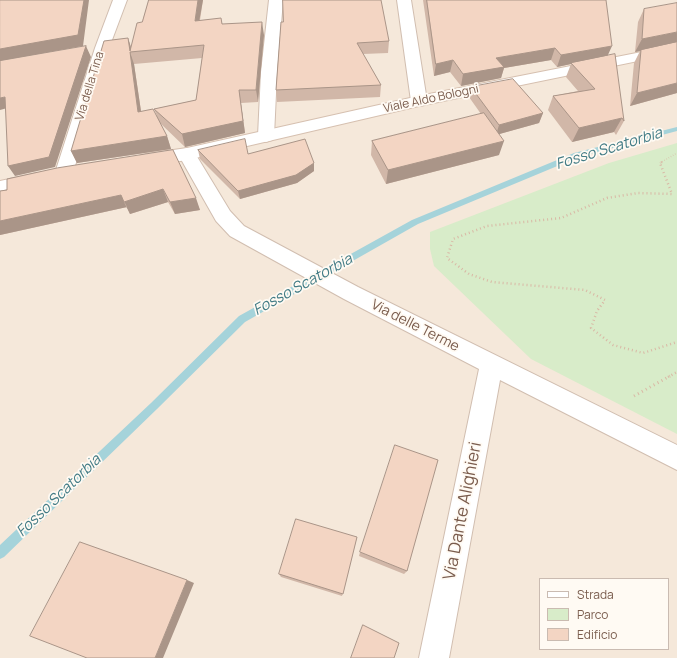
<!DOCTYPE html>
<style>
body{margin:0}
#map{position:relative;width:677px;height:658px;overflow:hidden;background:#fdf6ec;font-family:Manrope,sans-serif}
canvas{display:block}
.legend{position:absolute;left:539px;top:578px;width:130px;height:72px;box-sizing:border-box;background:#fffaf3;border:1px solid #cabbb1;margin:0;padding:5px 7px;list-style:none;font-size:12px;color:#7a5c4d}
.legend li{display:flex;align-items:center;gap:8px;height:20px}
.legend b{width:20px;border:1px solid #cabbb1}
</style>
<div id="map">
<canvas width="677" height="658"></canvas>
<ul class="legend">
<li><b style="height:5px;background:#fff"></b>Strada</li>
<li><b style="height:11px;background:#d8ecc9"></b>Parco</li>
<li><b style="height:11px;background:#f3d5c3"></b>Edificio</li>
</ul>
</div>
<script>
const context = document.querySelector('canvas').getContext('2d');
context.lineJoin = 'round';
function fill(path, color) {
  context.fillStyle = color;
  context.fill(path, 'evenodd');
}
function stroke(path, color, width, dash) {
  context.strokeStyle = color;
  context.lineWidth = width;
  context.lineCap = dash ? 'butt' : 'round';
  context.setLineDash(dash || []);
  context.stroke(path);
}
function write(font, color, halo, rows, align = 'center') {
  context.font = font + ' Manrope,sans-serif';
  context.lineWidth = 3.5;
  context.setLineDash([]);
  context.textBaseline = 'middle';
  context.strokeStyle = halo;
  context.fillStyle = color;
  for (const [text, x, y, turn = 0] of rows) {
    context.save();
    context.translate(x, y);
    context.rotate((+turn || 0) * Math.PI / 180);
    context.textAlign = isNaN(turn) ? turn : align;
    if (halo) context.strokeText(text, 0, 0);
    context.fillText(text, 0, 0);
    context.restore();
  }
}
const residential = new Path2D(`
 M0 0H677V658H0ZM540 579H668V649H540Z`);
const green = new Path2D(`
 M677 143V434L531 359 434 266 430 249V232L609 163Z`);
const stream = new Path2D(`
 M677 127V131L579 157 418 224 245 322 157 409 4 557 0 559V545L151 403 239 316 412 220 574 153Z`);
const pathFar2 = new Path2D(`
 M660 163 677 153`);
const pathFar1 = new Path2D(`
 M662 162 660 163 672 194 638 193 607 198 561 218 487 226 453 239 447 258 469 274 492 282 585 290 605 300 597 311 591 328 613 345 643 353 677 342
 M668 377 677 372`);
const path = new Path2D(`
 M634 396 670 376`);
const minor = new Path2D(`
 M113 0H127L109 48 73 173 70 177 64 179 58 177 55 173 95 48Z
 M269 0H283L277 72 274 136 272 140 266 142 260 140 258 136 261 72Z
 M397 0H411L427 101 425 105 419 106 413 105 411 101Z
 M187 148 193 150 230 211 244 226 358 287 677 445V470L500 380 449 658H419L479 369 344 299 230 236 216 221 178 154 181 150Z`);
const secondary = new Path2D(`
 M677 45V53L419 106 187 160 146 166 140 164 137 160 140 156 146 154 187 148 419 96Z
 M37 173 43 175 46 179 43 183 0 193V181Z`);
const wall = new Path2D(`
 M149 0H203L200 20 223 24 264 35 258 102 241 103 245 133 185 147 160 123 167 136 171 149 77 163 71 151 128 38 131 47 142 22ZM202 58 196 100 154 109 157 116 141 111 134 64Z
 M423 0H606L608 56 624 121 616 135 614 132 572 142 548 110 553 96 578 91 566 77 571 64 557 67 551 60 504 68 501 78 461 86 450 72 434 76Z
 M644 9 677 93 630 106 634 63 640 51 635 52 638 22Z
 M281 22 389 41 388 53 363 54 381 85 380 97 277 102 276 90Z
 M471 87 543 113 539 123 499 134V155L386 184 371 155 372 141 481 114 469 97Z
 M173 150 200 210 175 214 168 202 130 214 127 207 0 235V191Z
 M198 150 248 154 314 163V171L297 183 240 199 200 159Z
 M357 537 342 596 281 577 279 574Z
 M360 552 407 571 404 574 359 556Z`);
const shadedWall = new Path2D(`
 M84 0H89L83 46 0 61V49Z
 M198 0H203L197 33 195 21Z
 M262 22 264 35 258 102 256 90Z
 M677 32V44L635 52 642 39Z
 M128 38 132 51H130Z
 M86 46 91 57 55 167 15 176 8 166Z
 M612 46 607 57 571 63V64L557 67 561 55Z
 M555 48 551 60 504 68 501 78 461 86 463 74 496 58Z
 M130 52 134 64 143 125 138 112Z
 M453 60 450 72 434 76 436 64Z
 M677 83V93L630 106 637 93Z
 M239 90 245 133 185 147 182 134Z
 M5 97 11 107 0 110V98Z
 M543 113 539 123 496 135 499 125Z
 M622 118 614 132 572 142 579 128Z
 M167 136 171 149 77 163 71 151Z
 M504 141 499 155 386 184 388 170Z
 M314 163V171L297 183 240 199 238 191Z
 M163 189 168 202 130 214 124 202Z
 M121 195 127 207 0 235V221Z
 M196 198 200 210 175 214 170 202Z
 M187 580 194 583 163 658H155Z`);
const building = new Path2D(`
 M0 0H84L78 35 0 49Z
 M149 0H198L195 21 221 18 222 24 262 22 256 90H239L243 121 182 134 154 109 196 100 204 45 130 52 138 112 153 109 167 136 71 151 104 41 128 38 130 51 137 23 142 22Z
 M283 0H381L389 41 357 43 381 85 276 90 281 22H283Z
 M427 0H606L612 46 561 55 555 48 496 58 504 67 463 74 453 60 436 64Z
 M677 3V32L642 39 644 9Z
 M677 42V83L637 93 641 50Z
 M86 46 49 157 8 166 5 97 0 98V61Z
 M615 54 624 121 622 118 579 128 553 96 595 89 571 63Z
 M513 79 543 113 499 125 471 87Z
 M484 113 504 141 388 170 372 141Z
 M245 139 248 154 305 139 314 163 296 175 238 191 198 150Z
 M173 150 196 198 170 202 163 189 124 202 121 195 0 221V191L7 190V179L57 168Z
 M395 445 438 460 407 571 360 552Z
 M296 519 357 537 343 594 279 574Z
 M80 542 187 580 155 658H87L30 636Z
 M363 625 399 643 394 658H351Z`);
const farStreetnames = [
 ["Via della Tina",90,86,-73],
 ["Viale Aldo Bologni",431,99,-12]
];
const streetNames = [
 ["Via delle Terme",415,326,27]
];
const waterNames = [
 ["Fosso Scatorbia",609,149,-17],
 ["Fosso Scatorbia",303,285,-29],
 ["Fosso Scatorbia",59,496,-44]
];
const nearStreetnames = [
 ["Via Dante Alighieri",463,511,-79]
];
fill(residential, '#f5e8da');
fill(green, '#d8ecc9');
fill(stream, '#a5d3da');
stroke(minor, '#d1beb0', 2);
stroke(secondary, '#d6c0b0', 2);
stroke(pathFar2, '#d9b8a5', 1.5, [0.5, 2]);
stroke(pathFar1, '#d9b8a5', 2.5, [1, 3]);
stroke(path, '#d9b8a5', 3, [1, 3.5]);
fill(minor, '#fff');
fill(secondary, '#fff');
fill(wall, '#d1b7a8');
fill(shadedWall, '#aa9588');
fill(building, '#f3d5c3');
stroke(building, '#aa9588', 1);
write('12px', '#7a5c4d', '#fffaf3', farStreetnames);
write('14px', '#7a5c4d', '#fffaf3', streetNames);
write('italic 15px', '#437c86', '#fffaf3', waterNames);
write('17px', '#7a5c4d', '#fffaf3', nearStreetnames);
</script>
